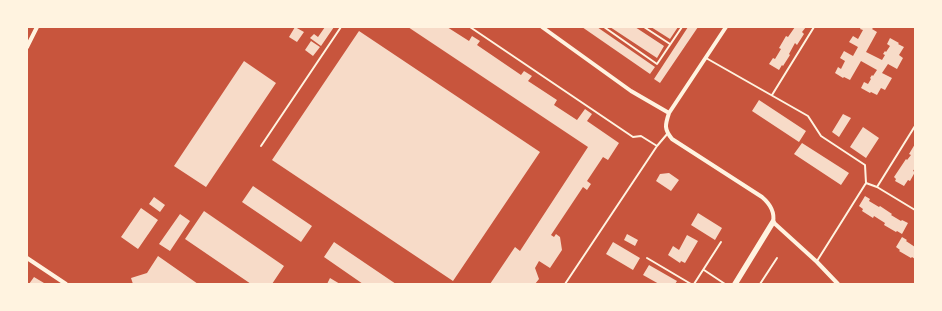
<!DOCTYPE html>
<style>
body{margin:0}
#map{position:relative;width:942px;height:311px;overflow:hidden;background:#c8553d;font-family:"PT Sans",sans-serif}
canvas{display:block}
.frame{position:absolute;inset:0;border:28px solid #fff3e0;pointer-events:none}
</style>
<div id="map">
<canvas width="942" height="311"></canvas>
<div class="frame"></div>
</div>
<script>
const context = document.querySelector('canvas').getContext('2d');
context.lineJoin = 'round';
function fill(path, color) {
  context.fillStyle = color;
  context.fill(path, 'evenodd');
}
function stroke(path, color, width, dash) {
  context.strokeStyle = color;
  context.lineWidth = width;
  context.lineCap = dash ? 'butt' : 'round';
  context.setLineDash(dash || []);
  context.stroke(path);
}
const building = new Path2D(`
 M295 27 304 32 297 42 289 37Z
 M325 27H334L321 46 310 38 314 34 318 37Z
 M408 27H447L469 41 472 36 480 41 477 45 521 75 524 71 532 76 528 81 557 100 554 105 577 120 585 109 592 114 587 121 619 143 608 160 603 157 587 181 591 184 587 190 583 187 551 235 554 237 556 234 560 237 562 250 550 268 539 261 535 268 539 279 535 284H490L515 247 520 251 588 147Z
 M582 27H597L655 67 650 74Z
 M610 27H635L664 46 657 58Z
 M651 27H678L670 39Z
 M688 27H698L660 83 654 79Z
 M795 27H806L802 32 804 34 797 45 795 43 789 54 790 55 783 66 782 65 779 70 769 64 773 58 775 59 781 49 779 48 786 36 788 37Z
 M861 27H871L873 28 872 29 877 32 866 52 882 60 885 55 883 54 885 51 886 52 890 46 887 44 890 38 899 43 898 44 904 47 899 55 903 58 897 69 888 64 882 73 892 78 885 90 881 88 877 95 871 92 870 93 861 88 864 82 868 84 871 79 870 78 872 75 873 76 877 70 861 61 850 80 844 77 843 78 835 73 838 67 841 69 845 61 840 58 844 51 853 56 858 47 849 42 853 36 858 39 863 30 860 29Z
 M359 31 540 152 453 281 272 160Z
 M311 41 320 47 313 56 305 50Z
 M244 61 276 83 206 187 174 166Z
 M759 100 806 131 799 142 752 111Z
 M843 114 851 118 839 137 832 132Z
 M863 127 879 138 866 158 850 147Z
 M802 143 849 173 841 185 794 154Z
 M915 144V168L913 171 915 172 910 181 908 180 904 186 895 181 896 179 894 177 906 159 907 160 911 155 909 154Z
 M669 173 679 180 671 191 656 181 660 174Z
 M253 186 312 226 301 242 242 202Z
 M865 196 870 199 869 201 879 207 880 206 892 214 891 215 901 221 902 220 908 223 902 234 897 231 896 232 884 225 885 223 874 216 873 218 862 211 863 209 859 206Z
 M154 197 165 205 160 212 149 204Z
 M141 208 158 220 138 249 121 237Z
 M204 211 284 266 272 284H251L185 239Z
 M698 213 722 228 715 240 691 225Z
 M180 214 190 221 170 251 159 244Z
 M627 234 638 240 635 246 624 240Z
 M687 235 698 241 685 263 681 261 680 263 668 255 673 246 679 250Z
 M902 237 907 240 906 241 915 247V259L912 257 911 258 899 251 900 250 896 247Z
 M334 242 396 284H363L324 257Z
 M613 242 640 258 633 270 606 254Z
 M158 256 198 284H133L131 278 147 273Z
 M649 265 677 281 675 284H659L643 275Z
 M34 277 44 283 43 284H29Z
 M330 278 340 284H327Z`);
const service = new Path2D(`
 M470 27 633 137 641 136 657 146
 M604 27 657 64 682 27
 M644 27 670 44
 M706 58 808 116 821 136 865 165 866 183
 M772 95 814 27
 M261 146 341 27
 M877 187 915 210
 M647 258 691 284
 M817 261 866 183 877 187 915 126
 M704 270 725 284
 M565 284 657 146 668 133
 M694 284 721 242
 M760 284 777 258`);
const minor = new Path2D(`
 M542 27 631 91 669 113
 M726 27 669 113C665 125 664 129 672 139L762 197C769 203 775 212 773 222L817 262 838 284
 M27 47 37 27
 M27 258 66 284`);
const tertiary = new Path2D(`
 M735 284 773 222`);
fill(building, '#f7dbc8');
stroke(service, '#fff3e0', 2);
stroke(minor, '#fff3e0', 4);
stroke(tertiary, '#fff3e0', 5.5);
</script>
